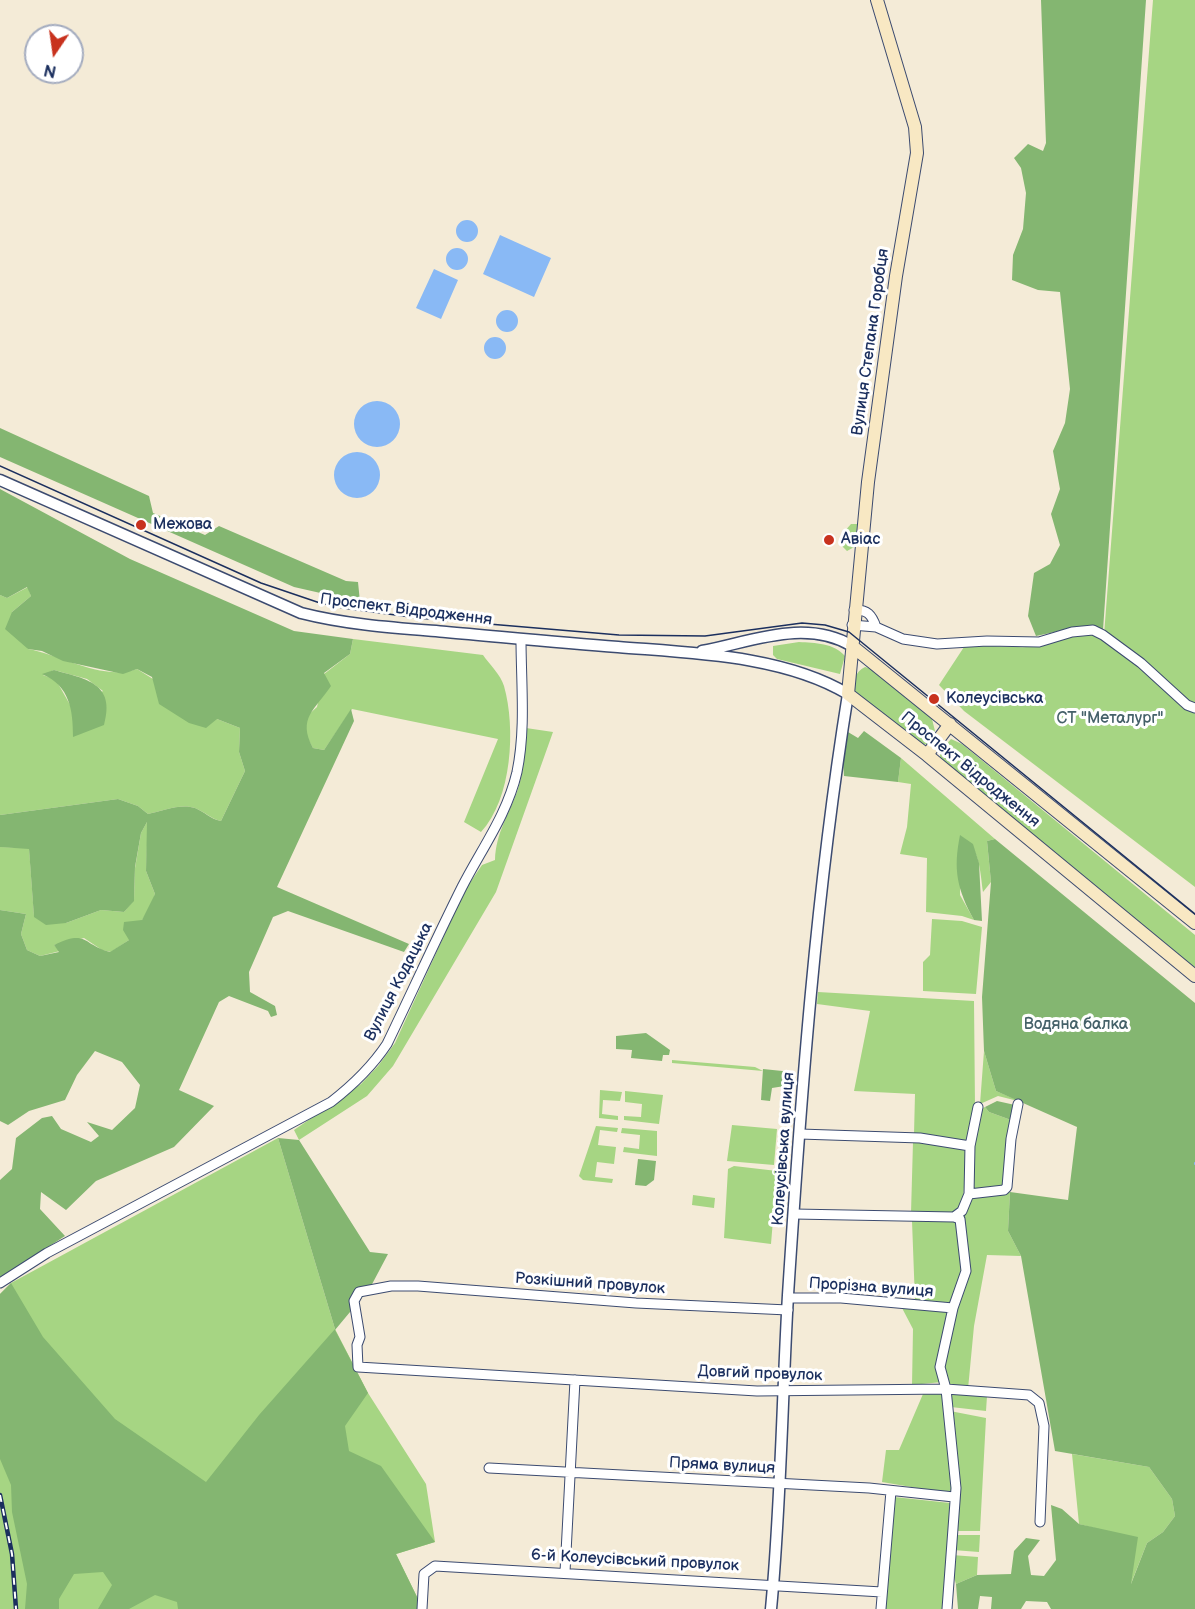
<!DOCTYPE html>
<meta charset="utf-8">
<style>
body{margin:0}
#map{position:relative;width:1195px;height:1609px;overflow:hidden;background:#f4ebd7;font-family:"Balsamiq Sans",sans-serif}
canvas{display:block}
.north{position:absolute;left:24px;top:24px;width:60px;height:60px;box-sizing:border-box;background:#fff;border:2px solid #a4acbf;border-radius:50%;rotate:193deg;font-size:16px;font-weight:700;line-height:24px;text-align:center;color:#1b2f5e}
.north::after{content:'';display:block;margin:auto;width:21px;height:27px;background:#c8321e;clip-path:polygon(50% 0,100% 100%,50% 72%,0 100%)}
</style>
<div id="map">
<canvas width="1195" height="1609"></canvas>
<div class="north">N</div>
</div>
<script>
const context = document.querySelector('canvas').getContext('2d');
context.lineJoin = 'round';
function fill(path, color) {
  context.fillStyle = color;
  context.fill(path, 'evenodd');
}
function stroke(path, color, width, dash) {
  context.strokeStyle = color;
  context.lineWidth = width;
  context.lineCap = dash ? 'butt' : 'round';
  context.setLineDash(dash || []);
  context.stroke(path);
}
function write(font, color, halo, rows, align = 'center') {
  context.font = font + ' "Balsamiq Sans",sans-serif';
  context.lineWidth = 6;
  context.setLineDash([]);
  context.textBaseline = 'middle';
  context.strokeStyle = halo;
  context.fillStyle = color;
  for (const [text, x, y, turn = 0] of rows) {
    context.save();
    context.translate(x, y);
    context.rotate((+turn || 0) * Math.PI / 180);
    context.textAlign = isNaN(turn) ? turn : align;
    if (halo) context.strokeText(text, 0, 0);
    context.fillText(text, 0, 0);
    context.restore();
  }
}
const green = new Path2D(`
 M1153 0H1195V887L964 711 939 685 964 647C988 644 1008 648 1030 647 1056 645 1077 630 1104 635Z
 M851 524H857L856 546 847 551 841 545 843 533Z
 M28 587 31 596 12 612 28 649C62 655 101 681 137 669L217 719 240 728 239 752 245 771 221 821C211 819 205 812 195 808 182 803 161 811 148 814L138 806 118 799 0 815V595L7 598ZM54 670 87 679 103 691 73 710 56 680 43 675Z
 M353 639 483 655C489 664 501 675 504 686 516 728 512 799 481 832L464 822 498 739 352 709 324 750 313 748 306 735V717L317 707 324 674 350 654Z
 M799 642C815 643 834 643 845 656L840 674 777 659 773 655V646Z
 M865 667 872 669 932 719 935 731 927 744 922 745 854 692C852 682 855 672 865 667Z
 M526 728 553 732 496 892 393 1066 367 1096 299 1140 294 1130 361 1084 378 1066 395 1043 465 890 482 865 495 860C496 832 509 815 518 789 524 769 526 748 526 728Z
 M951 739 962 744 1195 935V971L940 762V751Z
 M901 758 995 839 987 841 991 882 983 892C980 870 980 847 960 836V895L974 920 962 916 926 912 927 858 900 854 907 827 911 784 898 782Z
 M148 820 146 871 155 894 152 905 129 940 111 952 102 950 84 938 54 945 60 951 40 956 27 950 21 934 26 914 0 910V847L29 848 34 916 66 923 101 910 124 912 134 900 135 868 141 833Z
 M932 919 962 921 982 927 976 994 923 991V962L930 955Z
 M818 992 974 1001 975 1107 967 1142 914 1134 915 1094 854 1091 870 1011 817 1004Z
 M984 1051 996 1091 1022 1102 998 1096 980 1104Z
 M672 1060 755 1067 763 1071 672 1063Z
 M600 1090 622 1092 620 1101 603 1100 602 1114 618 1116V1120L599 1118Z
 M625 1091 663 1095 659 1124 624 1120V1116L641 1117 642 1104 625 1102Z
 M985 1107 989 1112 1011 1120 1003 1187 971 1191 973 1150 981 1109Z
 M732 1125 777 1129 774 1165 727 1161Z
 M596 1126 618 1128 617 1132 600 1130 598 1145 616 1147 614 1164 597 1162 595 1177 613 1179 612 1183 583 1180 579 1176Z
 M622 1128 657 1131V1156L623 1152 624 1147 639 1149 640 1135 621 1133Z
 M278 1138 335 1329 368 1393 426 1484 435 1542 396 1554 420 1603 418 1609H0V1294L11 1283Z
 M913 1142 967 1149 963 1200 960 1208 952 1215 911 1213Z
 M734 1166 777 1171 771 1244 724 1238 728 1169Z
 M1010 1192 1008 1231 1021 1256 987 1255 974 1326 968 1389 948 1387 942 1367 954 1315 970 1271 962 1217 971 1197Z
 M693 1195 715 1198 714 1208 692 1205Z
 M912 1221 958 1222 963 1272 950 1304 915 1301Z
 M902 1308 951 1311 942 1382 912 1385 913 1329Z
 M944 1392 952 1494 882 1482 886 1450H899L923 1394Z
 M951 1392 987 1396 986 1411 951 1407Z
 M950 1411 986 1418 980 1531H954Z
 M1072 1454 1149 1467 1172 1499 1175 1516 1163 1532 1147 1543 1130 1586 1106 1531 1079 1524Z
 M894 1497 950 1503 944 1609H885Z
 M954 1535H980L979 1552 953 1550Z
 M952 1555 978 1557 977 1575 956 1584 952 1571Z`);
const forest = new Path2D(`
 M1041 0H1146L1103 630 1083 626 1036 636 1028 616 1034 573 1050 564 1060 545 1051 514 1060 489 1053 451 1065 423 1070 389 1060 292 1038 290 1012 280 1013 255 1023 229 1026 193 1021 168 1014 158 1028 144 1043 151 1046 143Z
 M0 428 149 496 153 513 205 535 219 526 346 581 358 582 360 602 294 587 0 457Z
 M0 489 130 559 294 631 353 639 350 654 324 673 331 686C315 710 297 718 313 748L324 750 351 709 354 721 277 887 409 944 404 952 288 911 273 917 249 972 250 992 275 1006 277 1015 271 1017 268 1011 229 996 219 1002 179 1090 214 1106 174 1147 96 1181 66 1210 41 1192 40 1209 65 1236 0 1278V1180L12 1169 16 1138 42 1118 52 1116 61 1129 91 1142 99 1136 87 1122 112 1130 135 1108 140 1085 122 1062 95 1051 77 1075 65 1100 29 1111 8 1125 0 1121V910L26 914 21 934 27 950 40 956 59 952 54 945C88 929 82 945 110 952L129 940 123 930 124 922 142 920 155 894 146 871 147 822 141 833 135 867 134 901 124 912 101 910 66 923 46 925 34 917 29 849 0 847V815L118 799 138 806 148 814C161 811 182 803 195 808 205 812 210 819 221 821L245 771 239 752 240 728 217 719 206 728 189 723 159 704 152 677 137 669 123 674 63 661 42 651 28 649 5 629 12 612 31 596 27 587 7 598 0 595Z
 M54 670C86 679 116 683 104 725L73 737C73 710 70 686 42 674Z
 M864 731 901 758 898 782 844 776 842 749 848 732 858 738Z
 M960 835 973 844 979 863 982 921 974 920C957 889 953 870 960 835Z
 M995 839 1195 1003V1609H1051L1047 1602 1026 1601 1021 1609H991L992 1597 980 1596 978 1609H958L956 1584 977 1575 1011 1574 1014 1551 1026 1538 1040 1540 1028 1556 1031 1575 1044 1576 1056 1560 1051 1505 1062 1509 1079 1524 1138 1537 1131 1584 1147 1543 1163 1532 1175 1516 1172 1499 1149 1467 1055 1451 1021 1256 1008 1231 1010 1192 1068 1200 1077 1127 996 1091 984 1051 982 997 991 882 987 841Z
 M646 1033 670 1050 669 1055H663L662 1061 631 1058 632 1050 616 1049V1036Z
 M763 1069 792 1072 791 1085 772 1088 770 1101 761 1100Z
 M997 1101 1015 1105 1011 1120 989 1112 985 1107Z
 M278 1138 299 1140 370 1252 388 1254 370 1288 335 1330 368 1393 345 1426 349 1451 381 1466 435 1542 396 1554 420 1603 418 1609H178L177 1602 155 1595 129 1609H98L112 1585 103 1572 74 1574 59 1599V1609H25L27 1584 12 1512 11 1485 0 1459V1294L11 1283 43 1337 115 1419 206 1482 259 1415 335 1329Z
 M638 1159 656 1161 654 1180 646 1186 635 1185Z`);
const water = new Path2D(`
 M456 231a11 11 0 1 1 22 0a11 11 0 1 1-22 0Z
 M500 235 551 258 534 297 483 274Z
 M446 259a11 11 0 1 1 22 0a11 11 0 1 1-22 0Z
 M434 269 458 280 441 319 416 308Z
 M496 321a11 11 0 1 1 22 0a11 11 0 1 1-22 0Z
 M484 348a11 11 0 1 1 22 0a11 11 0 1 1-22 0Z
 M354 424a23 23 0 1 1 46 0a23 23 0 1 1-46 0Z
 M334 475a23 23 0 1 1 46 0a23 23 0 1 1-46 0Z`);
const stream = new Path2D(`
 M1195 1164V1163`);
const minor = new Path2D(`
 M854 610C867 609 872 615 876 627L903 639 937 644 987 641 1039 642 1072 632 1093 630 1103 635 1141 663 1187 705 1195 708
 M852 625 876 627
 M800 1134 920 1138 970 1146
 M969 1194 1004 1190 1007 1187 1011 1139 1018 1104
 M794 1214 954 1217
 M0 1283 47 1253 331 1102C353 1085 371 1068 387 1044 412 992 436 939 462 887 482 848 507 815 517 772 526 728 521 683 521 639
 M788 1298H841L953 1308
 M788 1310 636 1303 418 1286H391L359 1292 354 1301 360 1337 357 1345 358 1367 757 1391 946 1389 1029 1395 1039 1403 1044 1426 1040 1522
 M489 1468 869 1488 954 1497
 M565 1572 575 1380
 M422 1609 424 1574 435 1566 882 1592
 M881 1609 891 1491
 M947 1609 956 1488 946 1389 940 1367 953 1308 966 1271 960 1219 954 1217 962 1211 969 1194 970 1146 978 1107`);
const tertiary = new Path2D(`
 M0 480 301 613C348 625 397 628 446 632 503 637 560 643 618 647 691 653 783 655 848 694 816 893 801 1094 788 1295 782 1400 781 1505 771 1609
 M702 651C751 642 805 618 852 646`);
const secondary = new Path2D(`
 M877 0 915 127 917 153 896 276 868 482 848 694 927 755 1195 976
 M852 646 1195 923
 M927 755 950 724`);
const tram = new Path2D(`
 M0 466 261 583 320 603 343 608 418 618 619 635 705 636 802 623 825 625 849 632 1195 914`);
const rail = new Path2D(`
 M0 1495 12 1554 16 1609`);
const markers = [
 [141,525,6,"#c8321e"],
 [829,540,6,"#c8321e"],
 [934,699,6,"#c8321e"]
];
const streetNames = [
 ["Вулиця Степана Горобця",871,342,-82],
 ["Проспект Відродження",406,610,7],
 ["Проспект Відродження",970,770,39],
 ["Вулиця Кодацька",399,982,-63],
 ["Колеусівська вулиця",784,1149,-86],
 ["Розкішний провулок",590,1284,4],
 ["Прорізна вулиця",871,1288,4],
 ["Довгий провулок",760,1374,2],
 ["Пряма вулиця",722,1466,3],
 ["6-й Колеусівський провулок",635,1561,3]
];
const poiNames = [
 ["Межова",153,525],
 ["Авіас",841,540],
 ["Колеусівська",946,699]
];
const parkNames = [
 ["СТ \"Металург\"",1110,719],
 ["Водяна балка",1076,1025]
];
fill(green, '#a6d583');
fill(forest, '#84b671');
fill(water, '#89b9f5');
stroke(stream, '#89b9f5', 2);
stroke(minor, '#3c4b70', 11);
stroke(tertiary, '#3c4b70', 13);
stroke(secondary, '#3c4b70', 14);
stroke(minor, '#fff', 9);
stroke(tertiary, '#fff', 10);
stroke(secondary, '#f8e8c3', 12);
stroke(tram, '#1b2f5e', 1.5);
stroke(rail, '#1b2f5e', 4.5);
stroke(rail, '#fff', 2, [7]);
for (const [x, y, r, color] of markers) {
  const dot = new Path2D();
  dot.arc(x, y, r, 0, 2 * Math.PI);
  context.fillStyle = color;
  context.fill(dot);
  stroke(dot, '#fff', 2);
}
write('16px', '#1b2f5e', '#fff', streetNames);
write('16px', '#1b2f5e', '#fff', poiNames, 'left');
write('16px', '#456169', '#fff', parkNames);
</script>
